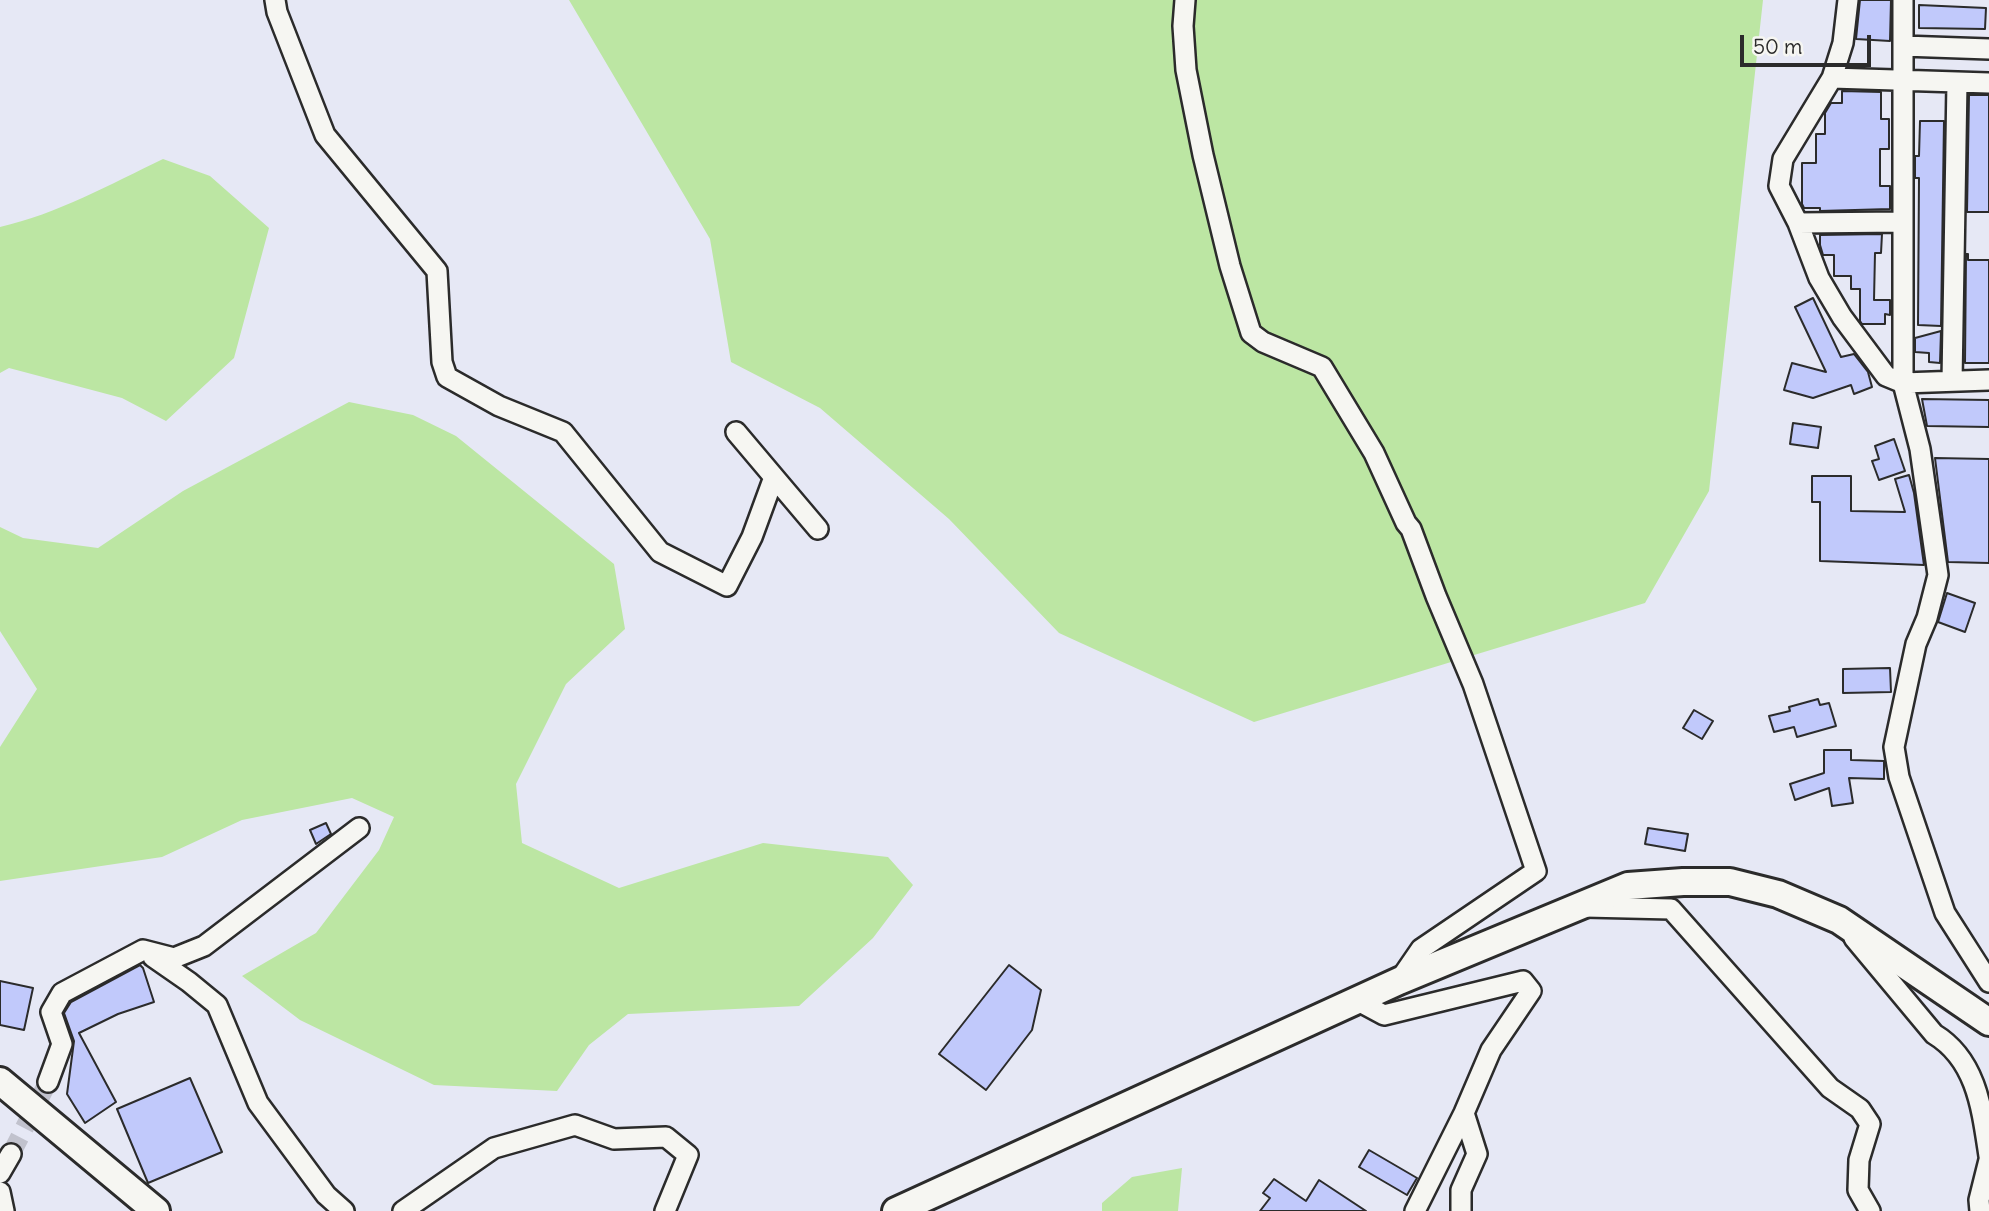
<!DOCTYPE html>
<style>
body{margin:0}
#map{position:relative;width:1989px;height:1211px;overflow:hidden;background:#e6e8f5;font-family:Delius,sans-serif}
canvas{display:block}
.scale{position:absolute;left:1740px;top:35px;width:131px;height:32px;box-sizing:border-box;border:4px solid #2b2b2b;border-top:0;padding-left:9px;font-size:21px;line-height:24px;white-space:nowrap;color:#2b2b2b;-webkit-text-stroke:5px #f6f6f2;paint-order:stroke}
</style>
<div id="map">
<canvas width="1989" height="1211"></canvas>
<div class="scale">50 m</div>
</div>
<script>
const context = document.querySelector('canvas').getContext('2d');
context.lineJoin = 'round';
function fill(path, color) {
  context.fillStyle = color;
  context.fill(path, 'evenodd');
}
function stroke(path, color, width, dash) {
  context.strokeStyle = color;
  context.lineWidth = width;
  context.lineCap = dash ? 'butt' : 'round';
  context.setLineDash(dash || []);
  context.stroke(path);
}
const green = new Path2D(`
 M569 0H1763L1709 491 1645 603 1254 722 1059 633 949 519 820 408 731 362 710 239Z
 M163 159 210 176 269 228 234 358 166 421 122 398 9 368 0 373V227C57 214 111 184 163 159Z
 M349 402 413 415 456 436 614 564 625 629 566 684 516 784 522 843 619 888 763 843 888 857 913 885 873 938 799 1006 628 1014 589 1045 557 1091 434 1085 300 1020 242 976 316 933 379 850 394 817 352 798 242 820 162 857 0 881V747L37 689 0 631V527L23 538 98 548 183 491Z
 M1182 1168 1178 1211H1102V1203L1132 1177Z`);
const building = new Path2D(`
 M1860 0H1891L1890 41 1856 39Z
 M1919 5 1986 8 1985 29 1919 28Z
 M1842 91 1881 92V119H1889V149H1880V186H1890V209L1820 211V208H1804L1802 204V163H1816V134H1825V113L1831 103H1842Z
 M1969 95H1989V212H1967Z
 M1920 121H1944L1941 326 1918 325 1919 178H1915V156H1919Z
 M1882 234 1881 253H1875L1874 300H1890V315L1885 314V324H1862L1860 321V289H1851V276H1834V255H1823L1820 245V235Z
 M1966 254H1968V260H1989V363H1965Z
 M1813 298 1841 357 1854 354 1868 372 1872 387 1854 394 1851 385 1813 398 1784 390 1792 363 1826 372 1795 307Z
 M1941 331 1940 363 1929 362V353L1915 352V338Z
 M1922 399 1989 400V427L1927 426Z
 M1793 423 1821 427 1818 448 1790 444Z
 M1894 439 1905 471 1879 480 1872 461 1879 459 1875 446Z
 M1935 458 1989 459V563L1948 562Z
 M1909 475 1914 493 1924 565 1820 561V502H1812V476H1851V511L1905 512 1895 479Z
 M1947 593 1975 603 1965 632 1938 622Z
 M1890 668 1891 692 1843 693V669Z
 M1818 699 1820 705 1829 703 1836 726 1797 737 1794 727 1774 732 1769 716 1790 711 1789 707Z
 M1694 710 1713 721 1702 739 1683 728Z
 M1824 750H1851V760L1884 761V779L1849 778 1853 803 1832 806 1829 788 1795 800 1790 784 1824 773Z
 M326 823 331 834 316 844 310 830Z
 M1648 828 1688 834 1685 851 1645 844Z
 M140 965 143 968 154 1002 118 1014 79 1033 116 1102 85 1123 67 1094 74 1041 64 1013 71 1002Z
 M1009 965 1041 990 1032 1030 986 1090 939 1054Z
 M0 981 33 988 24 1030 0 1025Z
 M190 1078 222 1152 148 1183 117 1109Z
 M1369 1150 1417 1178 1407 1195 1359 1167Z
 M1274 1179 1306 1201 1319 1180 1366 1211H1260L1270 1198 1263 1193Z`);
const streetTunnel = new Path2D(`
 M11 1154 48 1082`);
const street = new Path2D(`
 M275 0 277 12 325 135 437 271 442 362 447 377 499 406 563 432 660 552 727 586 752 537 774 477 736 432
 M1185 0 1183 26 1186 70 1203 155 1230 266 1251 333 1263 342 1322 367 1374 453 1406 523 1411 529 1436 596 1473 684 1536 871 1421 949 1399 981
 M1848 0 1843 43 1832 78 1783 159 1779 186 1798 223 1819 278 1842 317 1886 376 1903 383 1989 380
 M1903 0V383L1920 449 1938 575 1927 618 1916 644 1894 747 1899 777 1945 913 1989 982
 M1903 46 1989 49
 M1832 78 1989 83
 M1798 223 1903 222
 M1952 381 1957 82
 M774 477 818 529
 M1585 907 1671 909 1830 1088 1860 1109 1870 1124 1859 1160 1858 1190 1870 1211
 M1854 938 1934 1034C1977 1060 1982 1110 1989 1156
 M153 957 189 982 217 1005 258 1103 326 1195 344 1211
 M1358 1001 1384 1015 1523 981 1531 991 1491 1050 1464 1113 1415 1211
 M48 1082 62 1044 51 1012 62 993 143 950 174 958 204 946 359 828
 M0 1173 11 1154
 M0 1192 4 1211
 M403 1211 494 1148 575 1125 614 1139 666 1137 688 1155 665 1211
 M1461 1211V1190L1477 1154 1464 1113
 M1980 1211 1979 1200 1989 1160`);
const secondary = new Path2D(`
 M0 1081 156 1211
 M896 1211 1399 981 1628 886 1683 882H1730L1778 894 1839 920 1989 1022`);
fill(green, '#bce6a3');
fill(building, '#c1c9fb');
stroke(building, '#2b2b2b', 2);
stroke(streetTunnel, '#c1c2cd', 19, [19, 10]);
stroke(street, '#2b2b2b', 24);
stroke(secondary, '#2b2b2b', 32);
stroke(street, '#f6f6f2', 19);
stroke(secondary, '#f6f6f2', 26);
</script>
